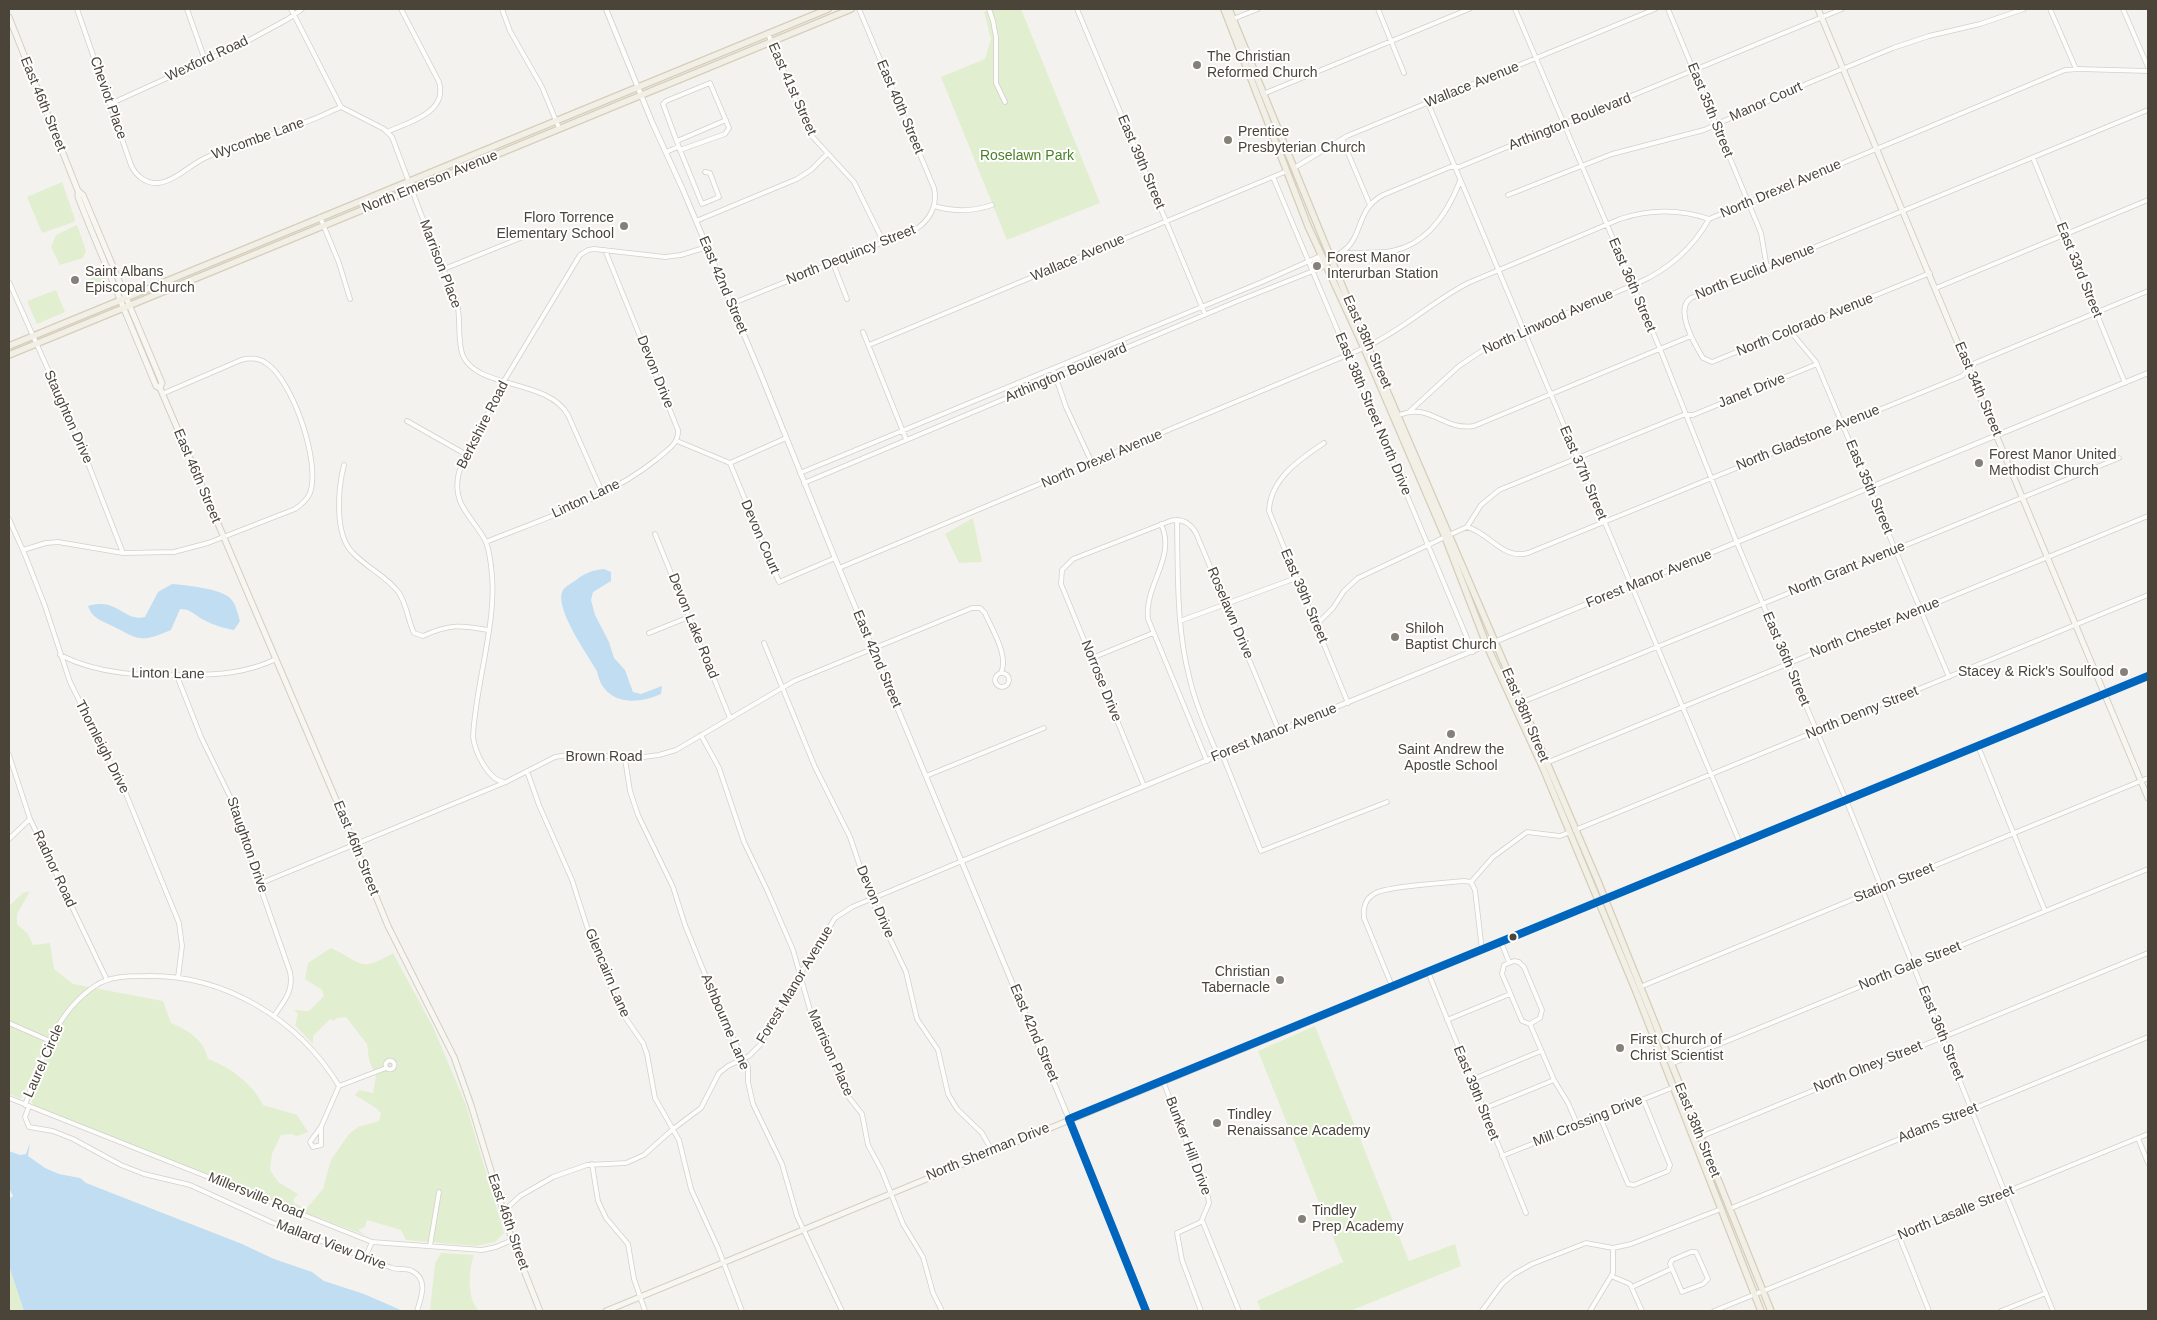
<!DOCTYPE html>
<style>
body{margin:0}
#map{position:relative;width:2157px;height:1320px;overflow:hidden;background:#f4f2ee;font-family:Arial,sans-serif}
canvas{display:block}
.frame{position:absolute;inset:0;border:10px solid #4b4439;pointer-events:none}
</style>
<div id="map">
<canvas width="2157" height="1320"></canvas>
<div class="frame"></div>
</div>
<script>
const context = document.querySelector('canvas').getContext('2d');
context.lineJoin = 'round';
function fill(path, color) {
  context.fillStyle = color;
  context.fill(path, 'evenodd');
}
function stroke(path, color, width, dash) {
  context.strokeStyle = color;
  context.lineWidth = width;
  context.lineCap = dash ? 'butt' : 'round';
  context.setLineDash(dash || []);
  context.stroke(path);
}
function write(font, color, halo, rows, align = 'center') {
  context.font = font + ' Arial,sans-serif';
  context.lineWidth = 4;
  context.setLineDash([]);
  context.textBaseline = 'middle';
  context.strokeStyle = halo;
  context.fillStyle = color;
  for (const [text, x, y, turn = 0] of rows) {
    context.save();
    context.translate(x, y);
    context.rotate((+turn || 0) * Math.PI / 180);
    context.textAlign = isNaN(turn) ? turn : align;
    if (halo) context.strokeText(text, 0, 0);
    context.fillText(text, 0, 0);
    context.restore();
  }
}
const green = new Path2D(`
 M992 9H1021L1100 203 1007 240 941 77 985 59 991 39 984 12Z
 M62 182 75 219 74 222 42 233 27 197Z
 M77 225 86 251 83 258 60 265 51 247 56 235Z
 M102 272 108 286 95 291 90 277Z
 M56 290 65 312 37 324 27 301Z
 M973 518 982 562 959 563 945 534Z
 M30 891 17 914V924L28 934 33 945 50 943 54 969 73 984 163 1001 171 1023C188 1030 204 1040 208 1059 230 1067 253 1084 263 1105L297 1115 308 1132 297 1136 291 1134 281 1135 272 1154 270 1170 278 1182 298 1194 293 1200 294 1203 306 1209 323 1189 331 1160 349 1134 358 1127 379 1121 381 1113 376 1108 355 1095 359 1090 373 1093 376 1076 369 1060 367 1044 346 1017 337 1018 334 1021 330 1019 313 1036V1044L295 1025 298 1014 294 1010 309 1011 324 996 322 990 305 979 308 963 331 948C363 963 359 973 393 953L433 1027 466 1105 504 1233 495 1242 476 1246 406 1240 401 1230 367 1220 365 1227 358 1230 365 1235 278 1203 35 1106 32 1103V1096L50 1052 42 1051 21 1099 9 1094V906L23 893Z
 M1315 1026 1409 1261 1455 1244 1461 1266 1350 1311H1261L1257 1301 1343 1262 1258 1051Z
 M441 1253 474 1255C468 1272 467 1299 479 1311H430L435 1263Z
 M9 1266 24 1311H9Z`);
const water = new Path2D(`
 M604 569 611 572V581L593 592 591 600 595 615 609 642 614 658 625 670 633 692 641 694 662 686 661 694C635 706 603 704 597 671 588 655 553 607 563 590 566 586 572 583 576 580 585 573 593 570 604 569Z
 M172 584C185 585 223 589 231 599 236 604 238 615 240 621L234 630C223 628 213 625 202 619 194 614 190 609 180 609L171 630C136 645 139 638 108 624 98 619 92 617 88 606 118 597 123 622 145 617L158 592Z
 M30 1143 28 1156 45 1168 59 1174 80 1178 86 1183 242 1244 274 1259 312 1272 324 1281 364 1294 403 1311H24L9 1266V1199L13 1196 9 1188V1151L20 1155 26 1154Z`);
const minor = new Path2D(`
 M77 9 131 165C136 176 146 184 158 183 175 181 190 165 205 158 237 143 270 136 303 123 316 119 329 112 341 107
 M187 9 205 60
 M291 9 341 107 384 129 392 137 421 214 457 302C461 318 457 342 463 356 478 389 548 379 568 415L603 494
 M502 9 510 31 542 87 559 128
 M989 9 993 21 996 37V83L1005 102
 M1077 9 1205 314
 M1378 9 1404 73
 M1515 9 1660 349 1737 543 1846 800 2053 1311
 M1668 9 1761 233 1767 268
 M2050 9 2076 69
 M2123 9 2148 67
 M1233 19 1258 9
 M768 34 810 134 854 182 884 243
 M710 83 729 128 725 134 680 150 663 104 666 101Z
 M1263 94 1469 9
 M1428 103 1740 843
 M110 104 242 44 288 19 302 9
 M387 132C409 122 448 113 439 82L401 9
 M1342 139 1370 205
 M677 141 726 120
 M680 150 702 204 719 197 710 173 705 172
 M666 152 678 147
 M2033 158 2125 383
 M1294 168 1347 136 1655 9
 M1273 177 1473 652
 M1508 195 1612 154 1704 130 1806 84 1893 48 1929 36 1980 24 2024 9
 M934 206C954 212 972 212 992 205
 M320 217 339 263 350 299
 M696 221 797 179 811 170 827 154
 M1341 253C1358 252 1376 254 1392 251 1428 244 1448 212 1460 181
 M833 263 847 299
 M444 269 523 237
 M1930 273 1712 362 1703 358C1695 345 1674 309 1691 298L2148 110
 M9 282 75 430 123 553
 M1936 288 2148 200
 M731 304 916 229C930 220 938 205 934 188L859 9
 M1790 331 1816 362 1949 677
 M863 332 906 439
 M869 345 1287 171
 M1368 346C1404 329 1433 301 1468 283L1620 219C1650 209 1680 209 1709 219L2065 70 2078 69 2148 71
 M1053 369 1066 407 1092 463
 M1410 411 1459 366 1489 346 1638 283C1669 269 1693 248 1709 219
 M1399 415C1431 402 1442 431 1474 426L1691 336
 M407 421 467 455
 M677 441 730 463
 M1324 443C1300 459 1270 479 1269 511L1348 703
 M730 463 779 582 835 558
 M730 463 786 438
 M344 465C338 488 334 535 353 553 367 568 388 577 399 593 407 605 408 621 414 633L423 636C449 624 460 625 488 630
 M800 473 1262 282 1318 257 1324 261
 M804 483 1240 300 1318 269 1322 267 1324 261C1330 258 1337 256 1342 252 1364 237 1355 210 1383 195L1450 167H1459L1842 9
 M9 519 25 555 45 606 70 682 126 794 179 923 182 946 178 978
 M1177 520C1178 573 1176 628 1190 680 1196 707 1208 731 1218 756
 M1161 524C1177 557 1144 585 1148 619L1207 761
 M1467 527C1490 533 1502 560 1528 553L1962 376 1975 363 2148 291
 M655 534 730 718
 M1449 535 1467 527 1481 505 1499 490 1683 415H1693L1817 364
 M486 542C545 518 607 499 657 459 667 450 679 444 678 430L605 250
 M23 550 46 543 58 542 123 553 174 552 208 543 295 509C301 505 307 500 310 493 321 464 293 380 266 363 259 358 249 358 241 360L162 394
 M839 568 1364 348
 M1180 621 1296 578
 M1316 625 1333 608 1344 591 1358 578 1445 537
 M649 633 689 617
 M764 643 815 767 850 837 871 899 906 972 917 1019 938 1050 948 1094 957 1109 982 1133 992 1151
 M60 655C100 675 143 676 187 675 218 675 247 673 276 659
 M1092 658 1153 633
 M995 680a7 7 0 1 1 14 0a7 7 0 1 1-14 0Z
 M177 676 201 737 237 811 255 872 290 972C294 991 284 1001 274 1016
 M1520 703 2119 458
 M701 735 719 768 744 842 768 892 793 950 812 1017 824 1037 847 1095 862 1114 868 1145 882 1171 903 1224 923 1257 933 1293 942 1311
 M1978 746 2045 911
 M1222 754 1261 851 1387 802
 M9 755 30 819 107 980
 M625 759 630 791 638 815 673 887 685 925 723 1019 748 1067V1082L753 1104 782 1164 797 1216 842 1311
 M1546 763 2148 516
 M527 771 539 805 572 880 589 933 620 1010 643 1043 647 1054 655 1098 679 1140 691 1189 718 1248 742 1311
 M926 776 1044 728
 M504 782C488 780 475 752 473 737 475 684 499 618 491 566 490 558 489 548 485 540 471 515 451 504 459 472L504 381 580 255 588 250 594 249 665 257 681 255 707 247
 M1144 786 1061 584 1062 570 1073 559 1170 521C1181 518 1190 523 1196 533L1279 731
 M1575 830 2148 595
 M9 839 30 819
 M1471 882 1493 857 1527 832 1560 836 1570 832
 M1471 882 1475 890 1482 950
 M259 884 506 782 555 757 574 754 636 758 659 755 676 750 794 681 972 608H980L985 613C992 630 1009 655 1001 673
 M1501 942 1509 962
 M1514 961 1519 962 1524 967 1542 1010 1540 1018 1530 1024 1522 1021 1502 974 1504 965Z
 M1428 972 1526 1213
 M1392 986 1364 918C1363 908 1365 899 1374 894 1385 886 1447 883 1464 881L1471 882
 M1640 987 2148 778
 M1447 1020 1510 994
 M9 1023 50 1041
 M1530 1024 1554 1080 1568 1103 1578 1126
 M385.5 1065a4.5 4.5 0 1 1 9 0a4.5 4.5 0 1 1-9 0Z
 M1671 1064 2148 869
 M1471 1080 1541 1051
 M1163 1081 1208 1197 1209 1203 1201 1222 1177 1233 1182 1260 1201 1311
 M339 1086 386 1068
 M9 1098 372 1242 482 1250 496 1247 512 1240
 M25 1105C41 1062 54 1013 95 986 109 976 129 976 146 976 225 974 299 1020 339 1086
 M29 1106 25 1117 29 1127 53 1131 73 1139 121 1165 144 1174 190 1185 271 1222 392 1268C398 1270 407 1268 412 1271 429 1279 421 1298 417 1311
 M1483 1109 1554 1080
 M1600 1117 1628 1184 1634 1185 1668 1171 1670 1165 1643 1099
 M321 1127V1145L313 1147 310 1142Z
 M321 1127 339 1086
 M1700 1137 2148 953
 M2138 1138 2148 1163
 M1502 1156 1674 1087
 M592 1164 598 1201 606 1218 628 1244 634 1279 645 1311
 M1729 1209 2148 1037
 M503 1212 520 1196 553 1177 587 1165 626 1163 644 1155 673 1129 701 1108 719 1073 728 1066 749 1056 760 1045 781 1005 835 918 852 907 962 861
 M1202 1220 1239 1311
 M1899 1236 1929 1311
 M430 1246 439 1192
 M1691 1252H1696L1708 1279 1703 1284 1682 1292 1670 1264 1672 1260Z
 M365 1258 372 1242
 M1611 1276 1630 1284 1642 1311
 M1632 1287 1671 1269
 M1482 1311 1502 1284 1514 1274 1532 1264 1586 1243 1613 1248 1631 1244 1721 1209
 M1590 1311 1613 1273V1248
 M1714 1311 2148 1134
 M2001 1311 2046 1293`);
const tertiary = new Path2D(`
 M606 9 652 122 683 190 761 375 839 568 1069 1119 1146 1311
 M962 861 2148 373`);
const secondary = new Path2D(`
 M1818 9 2148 798
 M9 17 78 191V197L90 227 156 386 160 388 343 816 388 926 454 1057 471 1105 512 1240 540 1311
 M78 191 83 195 162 383 160 388
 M606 1311 2148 676`);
const primary = new Path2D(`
 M1224 9 1308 226 1364 348 1445 537 1487 646 1543 768 1635 989 1761 1311
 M1229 9 1348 300 1597 879 1771 1311
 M9 346 828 9
 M9 355 851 9`);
const bus1 = new Path2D(`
 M1146 1311 1069 1119 2148 676`);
const markers = [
 [1197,65,5,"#868178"],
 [1228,140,5,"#868178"],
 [624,226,5,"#868178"],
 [1317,266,5,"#868178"],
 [75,280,5,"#868178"],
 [1979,463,5,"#868178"],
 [1395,637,5,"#868178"],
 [2124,672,5,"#868178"],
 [1451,734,5,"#868178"],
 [1513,937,4.5,"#4b4439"],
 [1280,980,5,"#868178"],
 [1620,1048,5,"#868178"],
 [1217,1123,5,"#868178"],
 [1302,1219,5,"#868178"]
];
const poiNames = [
 ["The Christian",1207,57],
 ["Reformed Church",1207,73],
 ["Prentice",1238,132],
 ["Presbyterian Church",1238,148],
 ["Floro Torrence",614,218,"right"],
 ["Elementary School",614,234,"right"],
 ["Forest Manor",1327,258],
 ["Interurban Station",1327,274],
 ["Saint Albans",85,272],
 ["Episcopal Church",85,288],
 ["Forest Manor United",1989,455],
 ["Methodist Church",1989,471],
 ["Shiloh",1405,629],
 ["Baptist Church",1405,645],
 ["Stacey & Rick's Soulfood",2114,672,"right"],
 ["Saint Andrew the",1451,750,"center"],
 ["Apostle School",1451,766,"center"],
 ["Christian",1270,972,"right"],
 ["Tabernacle",1270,988,"right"],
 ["First Church of",1630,1040],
 ["Christ Scientist",1630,1056],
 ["Tindley",1227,1115],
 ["Renaissance Academy",1227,1131],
 ["Tindley",1312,1211],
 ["Prep Academy",1312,1227]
];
const streetNames = [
 ["Wexford Road",207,59,-25],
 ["Wallace Avenue",1472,85,-22],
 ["East 41st Street",792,89,66],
 ["Cheviot Place",108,98,71],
 ["Manor Court",1766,102,-24],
 ["East 46th Street",43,104,68],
 ["East 40th Street",900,107,67],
 ["East 35th Street",1710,110,68],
 ["Arthington Boulevard",1570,122,-22],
 ["Wycombe Lane",258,139,-20],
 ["East 39th Street",1141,162,67],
 ["North Emerson Avenue",430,182,-22],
 ["North Drexel Avenue",1781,189,-23],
 ["North Dequincy Street",851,255,-22],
 ["Wallace Avenue",1078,258,-23],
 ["Marrison Place",440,264,69],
 ["East 33rd Street",2079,270,68],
 ["North Euclid Avenue",1755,272,-22],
 ["East 42nd Street",723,285,67],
 ["East 36th Street",1632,285,67],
 ["North Linwood Avenue",1548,322,-24],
 ["North Colorado Avenue",1805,325,-22],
 ["East 38th Street",1367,342,66],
 ["Devon Drive",655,372,68],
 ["Arthington Boulevard",1066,373,-23],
 ["East 34th Street",1978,389,67],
 ["Janet Drive",1752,391,-22],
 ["East 38th Street North Drive",1373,414,67],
 ["Staughton Drive",68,417,66],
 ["Berkshire Road",483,425,-63],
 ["North Gladstone Avenue",1808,438,-22],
 ["North Drexel Avenue",1102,459,-23],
 ["East 37th Street",1583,473,67],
 ["East 46th Street",197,476,67],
 ["East 35th Street",1869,487,67],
 ["Linton Lane",586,499,-25],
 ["Devon Court",760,537,67],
 ["North Grant Avenue",1847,569,-22],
 ["Forest Manor Avenue",1649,579,-22],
 ["East 39th Street",1304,596,67],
 ["Roselawn Drive",1230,613,67],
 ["Devon Lake Road",693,626,68],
 ["North Chester Avenue",1875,628,-22],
 ["East 42nd Street",877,659,67],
 ["East 36th Street",1786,659,67],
 ["Linton Lane",168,674,1],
 ["Norrose Drive",1101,681,68],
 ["North Denny Street",1862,713,-22],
 ["East 38th Street",1525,715,67],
 ["Forest Manor Avenue",1274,733,-22],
 ["Thornleigh Drive",102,747,63],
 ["Brown Road",604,757],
 ["Staughton Drive",247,845,71],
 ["East 46th Street",356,848,68],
 ["Radnor Road",54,869,65],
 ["Station Street",1894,883,-22],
 ["Devon Drive",875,902,67],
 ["North Gale Street",1910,966,-22],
 ["Glencairn Lane",607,973,67],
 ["Forest Manor Avenue",795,985,-59],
 ["Ashbourne Lane",725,1022,67],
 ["East 42nd Street",1034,1033,67],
 ["East 36th Street",1941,1033,68],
 ["Marrison Place",830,1053,66],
 ["Laurel Circle",44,1061,-66],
 ["North Olney Street",1868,1067,-22],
 ["East 39th Street",1476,1093,68],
 ["Mill Crossing Drive",1588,1121,-22],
 ["Adams Street",1938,1123,-22],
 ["East 38th Street",1697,1130,68],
 ["Bunker Hill Drive",1188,1146,69],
 ["North Sherman Drive",988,1152,-22],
 ["Millersville Road",256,1196,22],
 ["North Lasalle Street",1956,1213,-22],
 ["East 46th Street",508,1222,71],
 ["Mallard View Drive",331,1245,21]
];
const parkNames = [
 ["Roselawn Park",1027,156]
];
fill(green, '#e1eecf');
fill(water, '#c0ddf1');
stroke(minor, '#d2d0cb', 5.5);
stroke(tertiary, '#d2d0cb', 6);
stroke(secondary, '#d3cfc5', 7);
stroke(primary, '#d6cebb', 8);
stroke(minor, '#fdfdfc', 4);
stroke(tertiary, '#fdfdfc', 4.5);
stroke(secondary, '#f7f6f1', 5);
stroke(primary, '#f2efe6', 5.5);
stroke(bus1, '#0065bd', 8);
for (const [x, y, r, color] of markers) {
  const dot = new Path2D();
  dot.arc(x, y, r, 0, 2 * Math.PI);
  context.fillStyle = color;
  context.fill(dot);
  stroke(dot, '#fff', 2);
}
write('14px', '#4b4439', '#fff', poiNames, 'left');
write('14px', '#4b4439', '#fff', streetNames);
write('14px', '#4a7f2a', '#fff', parkNames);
</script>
